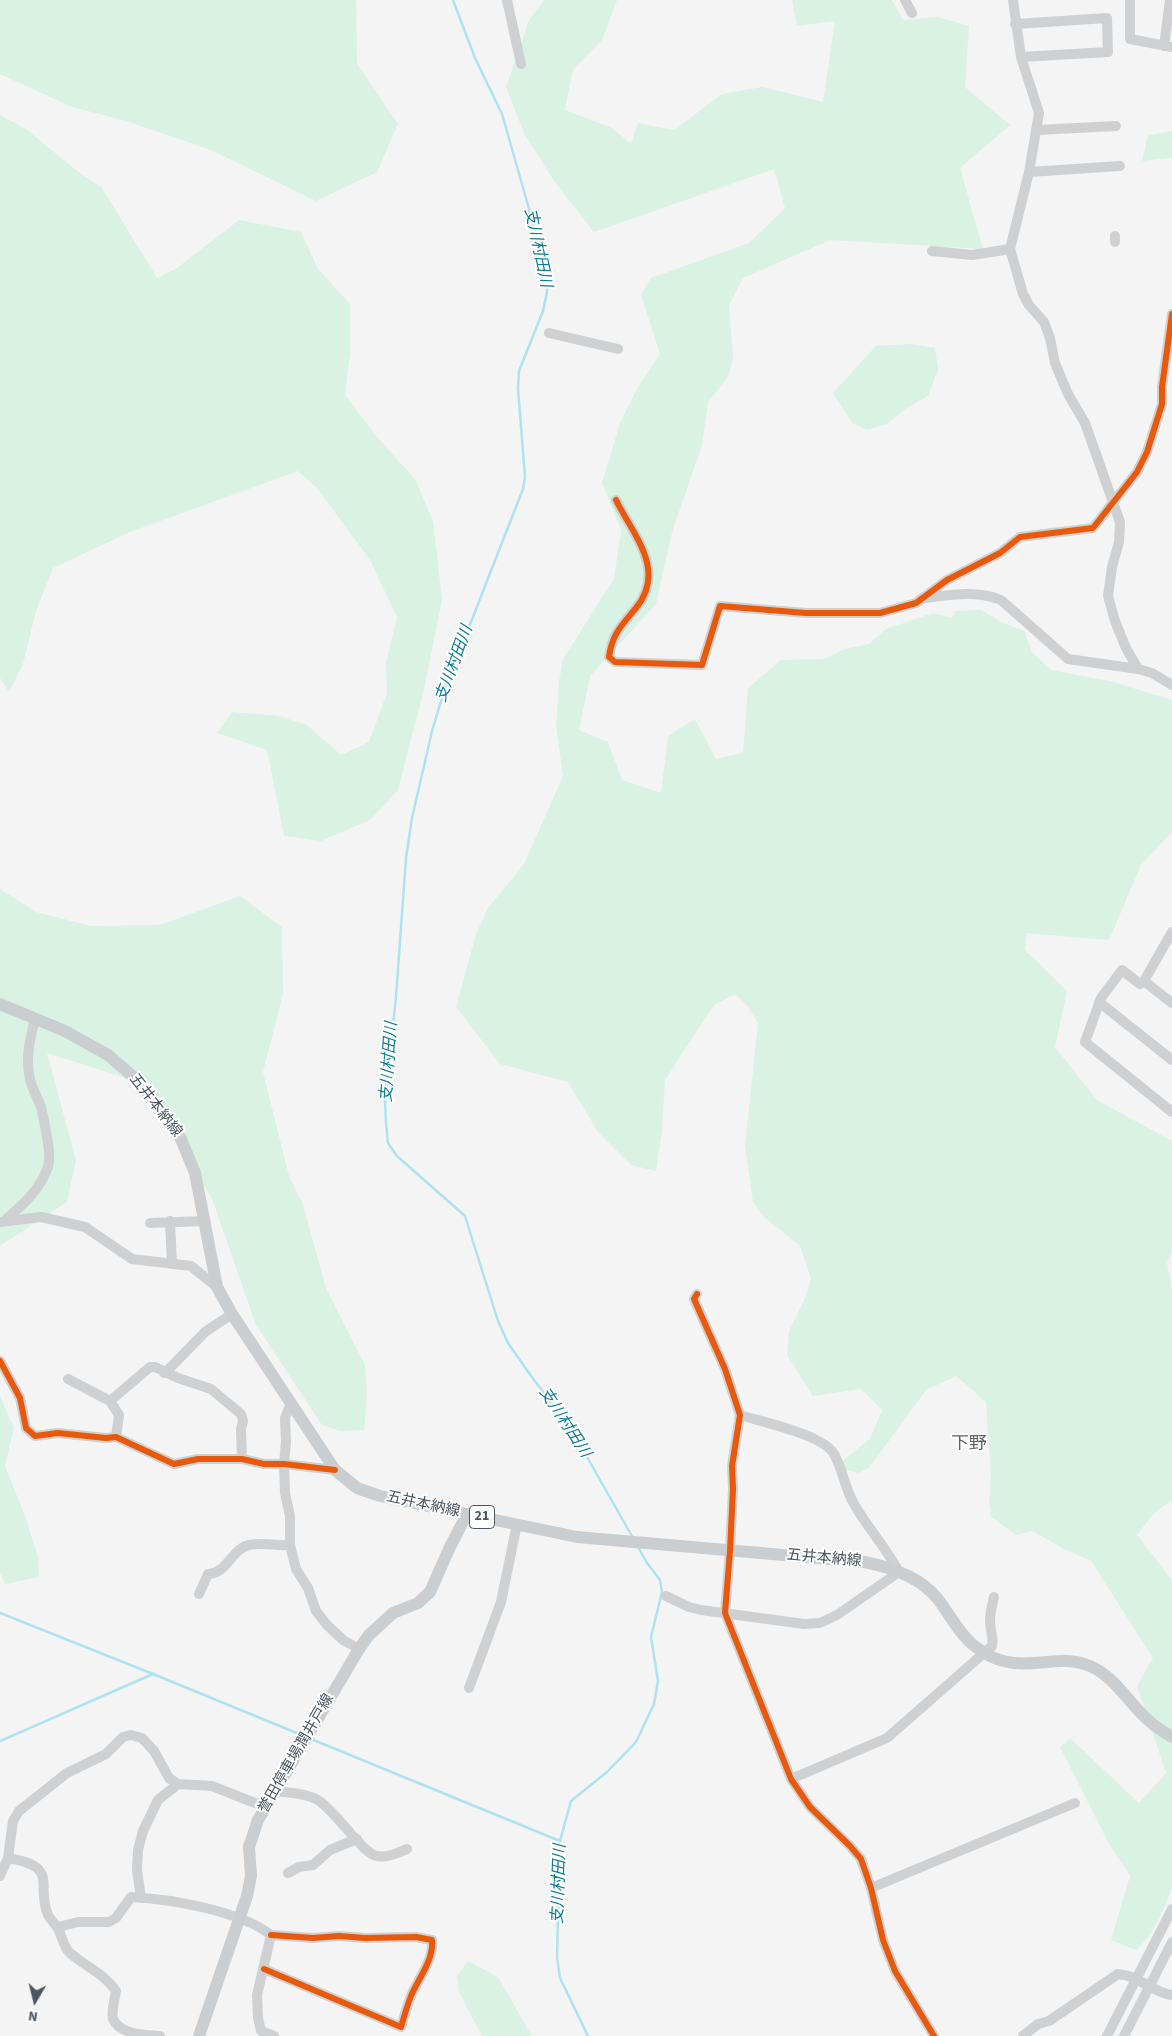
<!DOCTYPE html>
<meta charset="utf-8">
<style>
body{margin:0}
#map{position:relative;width:1172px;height:2036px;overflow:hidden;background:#f4f4f4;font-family:"Source Sans 3",sans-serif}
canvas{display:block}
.north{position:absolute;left:10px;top:1976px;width:50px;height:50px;-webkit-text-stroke:4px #fff;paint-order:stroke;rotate:188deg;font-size:14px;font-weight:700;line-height:20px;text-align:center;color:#4a5661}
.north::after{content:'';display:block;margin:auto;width:18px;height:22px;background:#4a5661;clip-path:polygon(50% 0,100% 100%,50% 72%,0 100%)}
</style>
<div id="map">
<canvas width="1172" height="2036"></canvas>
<div class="north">N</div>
</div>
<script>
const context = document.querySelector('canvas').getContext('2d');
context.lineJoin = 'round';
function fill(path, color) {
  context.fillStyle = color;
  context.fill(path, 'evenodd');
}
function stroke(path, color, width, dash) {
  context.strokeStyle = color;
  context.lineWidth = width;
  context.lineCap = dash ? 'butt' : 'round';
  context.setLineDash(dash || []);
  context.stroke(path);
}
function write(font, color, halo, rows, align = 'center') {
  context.font = font + ' "Source Sans 3","Noto Sans JP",sans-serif';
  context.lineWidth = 4;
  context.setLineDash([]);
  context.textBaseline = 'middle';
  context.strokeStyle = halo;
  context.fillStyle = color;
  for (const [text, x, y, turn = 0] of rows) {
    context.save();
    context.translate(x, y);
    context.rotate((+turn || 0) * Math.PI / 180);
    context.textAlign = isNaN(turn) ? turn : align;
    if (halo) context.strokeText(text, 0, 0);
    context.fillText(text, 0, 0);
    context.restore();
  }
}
const green = new Path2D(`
 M0 0H356L357 63 398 124 377 172 316 201 211 150 126 121 72 107 0 74Z
 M544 0H617L602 40 573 70 565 110 610 127 631 143 638 123 674 130 722 94 762 87 823 102 835 21 797 26 792 0H892L903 20 938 17 969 26 965 87 1010 125 960 168 983 249 830 240 743 278 729 305 733 359 728 377 708 402 702 445 672 532 656 604 590 676 579 730 608 742 622 780 661 793 668 736 695 719 716 759 743 753 748 688 781 660 824 659 845 649 869 644 886 629 933 613 952 618 956 611 981 610 1001 622 1024 631 1032 652 1051 670 1110 681 1172 700V832L1141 865 1109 940 1027 933 1025 950 1067 991 1055 1047 1097 1100 1172 1141V1251L1167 1263 1172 1290V1500L1154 1513 1137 1535 1172 1580V1888C1163 1911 1155 1933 1136 1950L1111 1940 1130 1876 1109 1844 1060 1747 1070 1738 1139 1803 1166 1773 1137 1686 1153 1658 1091 1561 1062 1548 1033 1531 1016 1535 991 1517 989 1501 991 1475 986 1402 956 1376 926 1390 869 1468 859 1473 835 1467 870 1439 882 1410 861 1389 813 1396 787 1355 789 1331 806 1296 811 1278 800 1246 764 1217 753 1202 745 1146 758 1023 748 1007 735 994 714 1005 665 1080 662 1131 656 1171 631 1165 598 1132 568 1082 500 1064 456 1007 476 934 488 908 524 864 563 776 556 725 559 682 563 659 614 579 621 530 602 483 620 423 637 389 660 354 641 294 651 278 749 243 785 208 774 169 594 232 554 181 524 133 506 87 529 20Z
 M0 115 26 129 76 170 102 188 157 278 177 268 239 220 301 232 318 269 350 304V353L345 395 377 437 415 479 433 521 442 599 424 689 398 790 370 820 321 841 284 836 267 750 217 733 232 712 279 716 307 725 341 755 369 742 387 693 386 663 397 617 370 560 317 488 298 471 130 532 53 568 36 611 23 664 9 692 0 678Z
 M1172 131V158L1142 161 1148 135Z
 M910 344 935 348 938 370 928 396 905 409 887 424 867 430 852 423 833 393 876 346Z
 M0 889 36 912 91 926 160 925 240 896 282 927 283 994 263 1072 289 1176 303 1205 326 1288 365 1365 367 1395 364 1430 340 1431 322 1425 256 1325 212 1199 141 1083 47 1053 76 1160 67 1202 0 1246Z
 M0 1396 14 1428 5 1466 25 1516 38 1557 39 1577 5 1584 0 1573Z
 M468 1961 498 1977 532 2036H482L459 1992 457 1976Z`);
const stream = new Path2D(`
 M453 0 475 58 502 114 537 237 547 279V292L543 311 519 371 518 388 525 477 523 489 444 691 432 731 412 818 406 858 396 997 385 1100 386 1123 388 1143 397 1156 465 1216 498 1321 508 1343 531 1376 570 1427 633 1538
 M0 1613 153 1674
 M311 1739 560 1841
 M0 1741 153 1674 304 1736
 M588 2036 560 1978 557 1957 560 1841 571 1801 607 1772 636 1742 654 1704 658 1681 651 1637 662 1592 660 1580 647 1563 638 1547`);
const minor = new Path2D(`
 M507 0 521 64
 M905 0 912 13
 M1013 0 1021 57 1039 113 1029 172 1010 249 1023 294 1029 305 1044 322 1050 338 1055 363 1068 394 1085 423 1120 522 1119 542 1112 567 1108 596 1115 621 1126 648 1138 669
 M1130 0V39L1172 47
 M1015 24 1107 18 1108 52 1021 57
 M1164 46 1170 0
 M1037 130 1116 126
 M1029 172 1120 166
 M1115 236V242
 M932 251 972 255 1010 249
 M549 333 618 349
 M616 500C633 535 667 570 636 608 622 625 612 634 609 657L615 662 702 665 720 606 806 613H880L916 603 947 580 1000 553 1020 537 1093 528 1137 472 1147 452 1162 404V387L1172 314
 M924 598C950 595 977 590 1001 600L1068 659 1138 669 1152 673 1172 685
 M1144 981 1172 932
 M1099 1002 1172 1060
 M1172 1003 1144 981 1140 984 1122 970 1101 998 1085 1042 1172 1112
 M5 1220C23 1205 39 1191 48 1167 52 1157 44 1120 41 1107 38 1098 32 1089 30 1079 25 1058 30 1039 35 1019
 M170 1221 172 1264
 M0 1222 41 1217 85 1227 132 1259 191 1266 217 1287
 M150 1223 205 1221
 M697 1294 694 1299 725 1369 740 1415 732 1466 733 1489 730 1551 725 1613 791 1779 810 1807 850 1846 861 1859 871 1888 883 1940 895 1971 934 2036
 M0 1361 20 1398 26 1428 35 1436 58 1433 106 1438 116 1437 174 1464 198 1459H242L264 1464H284L335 1470
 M164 1373 170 1368 205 1332 232 1314
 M68 1379 110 1401 119 1415 116 1437
 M110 1401 150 1367H155L178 1378 211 1389 241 1414 243 1421 241 1429 242 1459
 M291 1403 285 1418 286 1442 284 1464 285 1493 290 1516V1545L296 1569 308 1588 316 1611 327 1625 343 1640 359 1649
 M199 1594 208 1574C227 1574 231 1549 249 1545 262 1542 277 1546 290 1545
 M666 1596 689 1607 701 1610 804 1624 820 1623 837 1615 899 1572C886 1548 868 1528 854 1504 845 1489 843 1470 834 1454 822 1434 762 1422 740 1415
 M469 1688 501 1602 517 1524
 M791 1779 887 1738 992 1646C994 1638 990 1630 990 1621 990 1613 992 1605 994 1597
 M275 1791C288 1793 305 1793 316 1799 334 1808 363 1855 377 1856 388 1858 397 1853 407 1849
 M8 1858C61 1867 35 1884 48 1915 51 1921 57 1925 59 1931 62 1937 64 1947 69 1952 84 1966 104 1973 116 1991 115 1999 111 2011 113 2019 120 2035 146 2035 160 2036
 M288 1873 299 1867 313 1865 330 1850 357 1839
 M0 1876 8 1858 13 1821 19 1811 67 1773 106 1754 123 1737 131 1735 142 1738 154 1751 169 1778 178 1784 212 1786 265 1807
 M871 1888 1075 1803
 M141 1898 137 1870 138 1850 143 1831 158 1800 178 1784
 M58 1927 78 1922H109L116 1918 131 1897C170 1899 241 1911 271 1935L257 1995 258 2018 261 2031 274 2036
 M264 1969 401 2027C404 2017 407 2006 411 1996 418 1979 434 1960 432 1940L416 1937 365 1938 339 1936 313 1938 271 1935
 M1023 2036 1038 2024 1049 2021 1118 1974C1138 1975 1152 1992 1172 1995
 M1107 2036 1172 1909
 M1124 2036 1172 1942`);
const major = new Path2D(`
 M0 1004 65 1031 108 1055 136 1079 159 1107 181 1139 195 1173 217 1287 232 1314 335 1470 357 1488 380 1496 577 1537 864 1562C890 1567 919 1576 937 1598 952 1617 961 1639 983 1652 1022 1677 1054 1651 1090 1666 1111 1675 1124 1695 1139 1711 1148 1721 1161 1731 1172 1737
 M199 2036 247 1896 251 1876 249 1847 258 1820 359 1649 369 1635 393 1613 418 1603 430 1592 450 1547 467 1514`);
const cycleway = new Path2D(`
 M616 500C633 535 667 570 636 608 622 625 612 634 609 657L615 662 702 665 720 606 806 613H880L916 603 947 580 1000 553 1020 537 1093 528 1137 472 1147 452 1162 404V387L1172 314
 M697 1294 694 1299 725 1369 740 1415 732 1466 733 1489 730 1551 725 1613 791 1779 810 1807 850 1846 861 1859 871 1888 883 1940 895 1971 934 2036
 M0 1361 20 1398 26 1428 35 1436 58 1433 106 1438 116 1437 174 1464 198 1459H242L264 1464H284L335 1470
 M264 1969 401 2027C404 2017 407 2006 411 1996 418 1979 434 1960 432 1940L416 1937 365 1938 339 1936 313 1938 271 1935`);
const shields = [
 [482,1517,25]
];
const shieldNames = [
 ["21",482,1517]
];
const streetNames = [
 ["五井本納線",155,1106,52],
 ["五井本納線",423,1505,12],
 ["五井本納線",824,1559,5],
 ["誉田停車場潤井戸線",297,1754,-60]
];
const waterNames = [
 ["支川村田川",537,248,78],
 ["支川村田川",455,664,-70],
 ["支川村田川",390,1062,-86],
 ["支川村田川",564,1423,57],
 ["支川村田川",560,1884,-88]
];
const quarterNames = [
 ["下野",969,1445]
];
fill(green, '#d9f2e3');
stroke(stream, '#aee2f0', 2.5);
stroke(minor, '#ced0d2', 10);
stroke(major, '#caced1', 12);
stroke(cycleway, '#e8590c', 6);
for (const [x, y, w] of shields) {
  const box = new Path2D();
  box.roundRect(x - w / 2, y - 11.5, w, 23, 4);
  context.fillStyle = '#fff';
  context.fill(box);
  stroke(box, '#4a5661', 1);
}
write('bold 14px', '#4a5661', null, shieldNames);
write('15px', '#4a5661', '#fff', streetNames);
write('italic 16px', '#0c7c9b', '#fff', waterNames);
write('18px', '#5f6368', '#fff', quarterNames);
</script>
